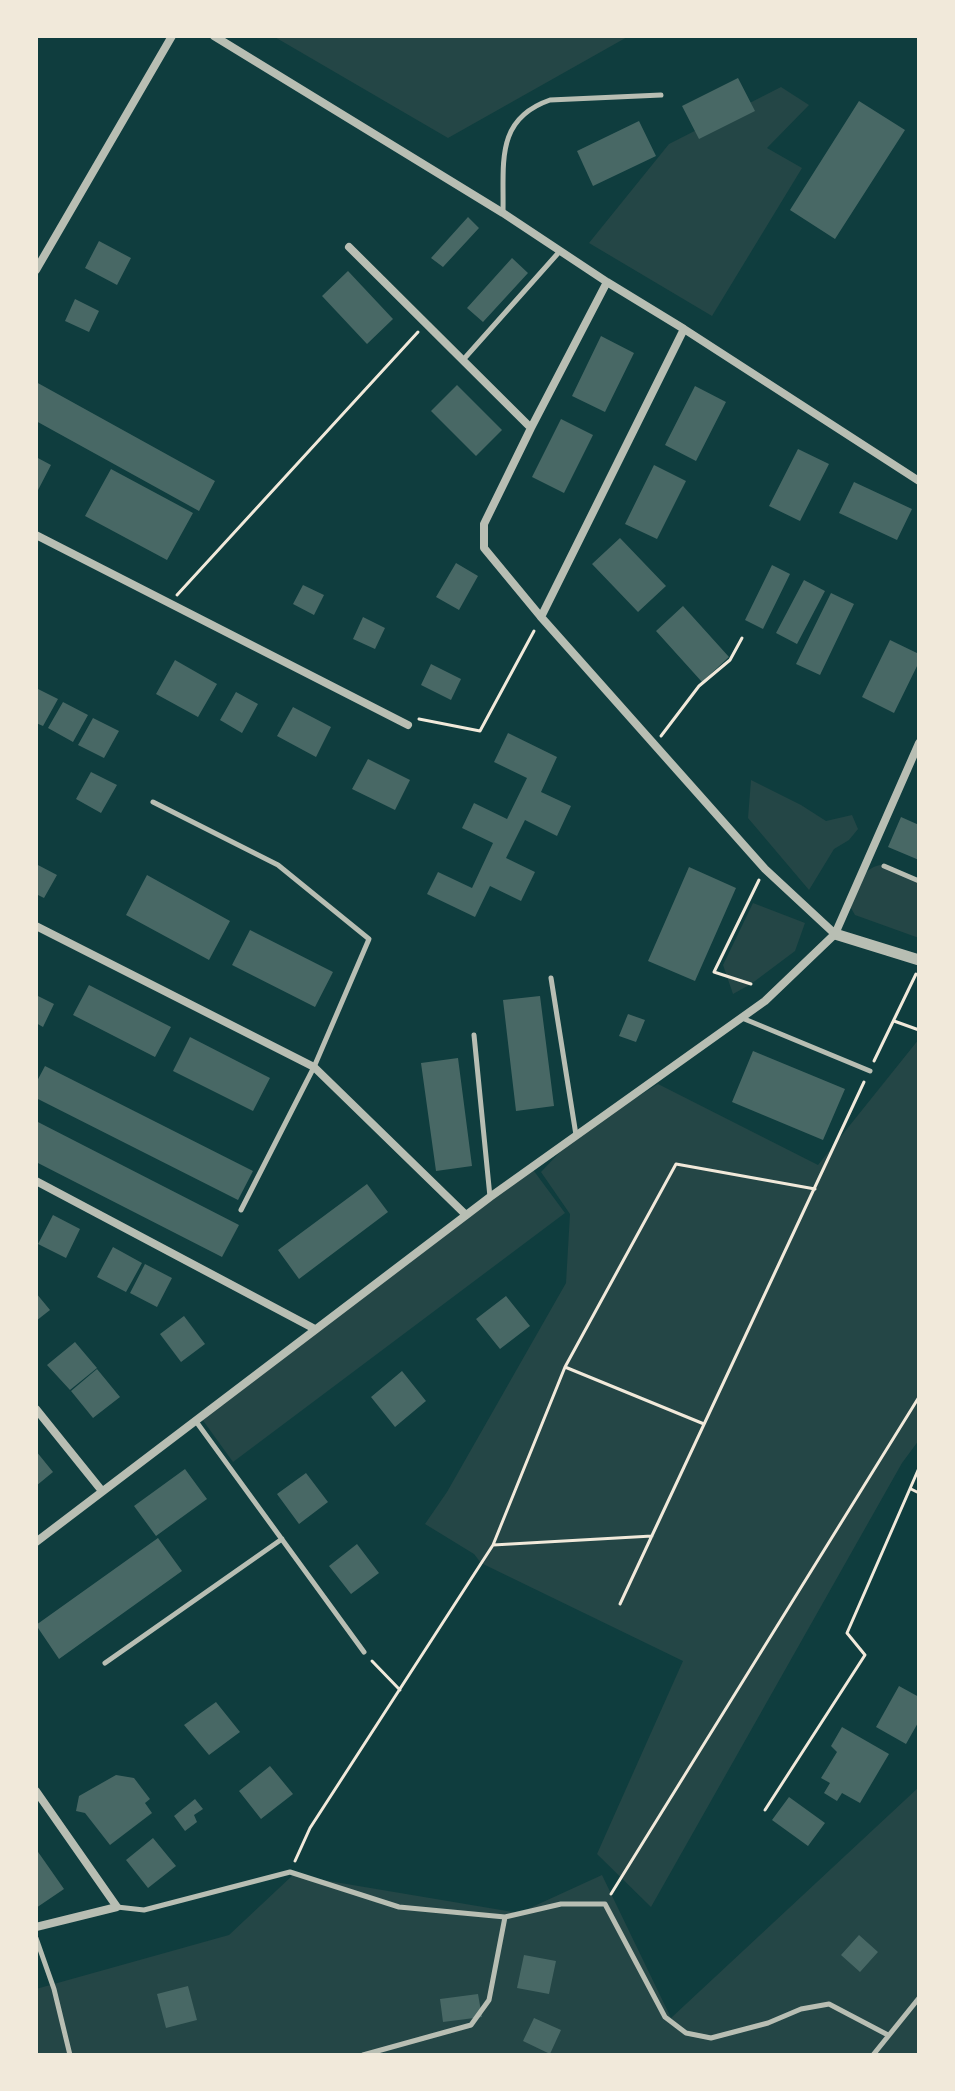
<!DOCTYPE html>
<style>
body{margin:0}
#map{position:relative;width:955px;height:2091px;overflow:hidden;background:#0f3d3e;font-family:"Source Sans 3",sans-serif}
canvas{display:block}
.frame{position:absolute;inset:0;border:38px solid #f1e9da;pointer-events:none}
</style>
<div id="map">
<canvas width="955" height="2091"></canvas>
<div class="frame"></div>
</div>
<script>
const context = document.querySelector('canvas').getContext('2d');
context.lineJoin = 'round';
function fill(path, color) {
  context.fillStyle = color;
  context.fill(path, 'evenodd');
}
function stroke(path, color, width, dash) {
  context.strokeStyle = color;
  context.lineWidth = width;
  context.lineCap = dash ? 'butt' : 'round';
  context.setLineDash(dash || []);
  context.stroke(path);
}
const green = new Path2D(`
 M273 36H629L448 138Z
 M781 87 809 105 767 148 802 168 712 316 589 243 669 144Z
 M751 780 801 805 826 821 852 815 858 829 849 840 834 849 809 890 748 818Z
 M880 865 919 881V938L855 915 851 908C856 891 860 869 880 865Z
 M753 903 805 923 795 951 751 984 733 994 723 965Z
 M919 1039V1440L902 1463 651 1907 597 1854 683 1661 481 1563 474 1554 425 1524 447 1492 566 1283 570 1214 541 1172 576 1135 658 1084 818 1165Z
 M531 1167 565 1213 233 1462 199 1415Z
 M919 1787V2055H36V1989L229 1935 293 1875 519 1913 602 1875 671 2018Z`);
const building = new Path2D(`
 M738 78 755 111 699 139 682 106Z
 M859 101 905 130 835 239 790 210Z
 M639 121 656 156 593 186 577 151Z
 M468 217 479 228 443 267 431 258Z
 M99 241 131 258 117 285 85 268Z
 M512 258 528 273 483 322 467 308Z
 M348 271 393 319 367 344 322 296Z
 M75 299 99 311 89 332 65 321Z
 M601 336 634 353 605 412 572 396Z
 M36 382 215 481 199 511 36 421Z
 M457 385 502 430 476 456 431 411Z
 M695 386 726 402 696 461 665 445Z
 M561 419 593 435 564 493 532 477Z
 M798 449 829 464 800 521 769 506Z
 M36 457 51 465 36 494Z
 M654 465 686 481 657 539 625 524Z
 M111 469 193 513 167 560 85 516Z
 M854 482 912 509 897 540 839 513Z
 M620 538 666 586 638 612 592 564Z
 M456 563 478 576 459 610 436 597Z
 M772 565 790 574 763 629 745 620Z
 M804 580 825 591 797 644 776 633Z
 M303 585 324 595 314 615 293 604Z
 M831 593 854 604 820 675 796 664Z
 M683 606 729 657 702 682 656 631Z
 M363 617 385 628 375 649 353 639Z
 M890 640 919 654V662L894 713 862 697Z
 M175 660 217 684 198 717 156 694Z
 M431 664 461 679 451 700 421 685Z
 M36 688 58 699 43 726 36 723Z
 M236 692 258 704 242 733 220 720Z
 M63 702 88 715 73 742 48 728Z
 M293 707 331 727 316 757 277 736Z
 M93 718 119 731 104 758 78 745Z
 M508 733 557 757 541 792 571 806 557 836 525 820 506 858 535 872 521 901 490 886 475 917 427 894 438 872 472 888 493 843 462 828 474 803 507 819 527 778 494 762Z
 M368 759 410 780 395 810 352 789Z
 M91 772 117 785 101 813 76 799Z
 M901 817 919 825V860L888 847Z
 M36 864 57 875 44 898 36 894Z
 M689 867 736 888 695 981 648 961Z
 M147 875 230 921 209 960 126 915Z
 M250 930 333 972 315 1007 232 965Z
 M89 985 171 1027 155 1057 73 1015Z
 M36 995 54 1004 43 1027 36 1023Z
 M540 996 554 1106 516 1111 503 1000Z
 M628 1014 645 1020 636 1042 619 1036Z
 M190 1037 270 1078 253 1111 173 1071Z
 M753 1051 845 1089 823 1140 732 1102Z
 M458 1058 472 1166 436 1171 421 1063Z
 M45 1066 253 1171 238 1200 36 1098V1083Z
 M36 1121 239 1225 222 1257 36 1162Z
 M367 1184 388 1212 299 1279 278 1250Z
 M53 1215 80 1229 66 1258 38 1244Z
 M113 1247 142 1263 126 1292 97 1277Z
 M145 1264 172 1278 157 1307 130 1293Z
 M36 1293 50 1310 36 1321Z
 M506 1296 530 1326 500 1349 476 1319Z
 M184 1316 205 1344 181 1362 160 1334Z
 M75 1342 97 1368 70 1390 47 1365Z
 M97 1369 120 1397 93 1418 71 1391Z
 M402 1371 426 1401 395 1427 371 1397Z
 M36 1451 53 1472 36 1486Z
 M185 1469 207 1499 156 1536 134 1506Z
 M306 1473 328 1502 299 1524 277 1494Z
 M158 1538 182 1571 59 1659 36 1625Z
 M357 1544 379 1573 351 1594 329 1566Z
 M899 1686 919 1697V1721L906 1744 876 1727Z
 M216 1702 240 1732 209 1755 184 1725Z
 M842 1727 889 1754 860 1803 842 1793 837 1801 824 1793 830 1783 821 1778 837 1752 831 1746Z
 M270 1766 293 1794 261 1819 239 1791Z
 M116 1775 134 1778 150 1799 145 1803 152 1813 110 1845 85 1813 76 1811 79 1796Z
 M789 1797 825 1823 808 1846 772 1820Z
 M195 1799 203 1809 194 1815 197 1822 185 1831 174 1816Z
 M153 1838 176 1866 148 1888 126 1860Z
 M36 1849 64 1889 36 1908Z
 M859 1935 878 1952 860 1972 841 1955Z
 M524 1955 556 1961 549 1994 517 1988Z
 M188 1986 197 2020 166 2028 157 1994Z
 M478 1994 482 2017 443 2022 440 1999Z
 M534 2018 561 2030 550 2054 523 2041Z`);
const path = new Path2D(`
 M177 595 418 332
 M419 719 480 731 534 631
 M661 736 699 686 730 660 742 638
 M751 984 714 972 759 880
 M894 1021 919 1030
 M874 1061 916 974
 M565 1367 676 1164 815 1189
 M911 1489 919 1493
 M493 1545 652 1536
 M620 1604 864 1082
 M372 1661 400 1690
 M765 1810 865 1655 847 1633 919 1468
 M295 1861 310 1828 493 1545 565 1367 704 1424
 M611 1894 919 1397`);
const service = new Path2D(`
 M503 212C504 163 495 119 550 100L661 95
 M463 360 560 251
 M153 802 278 865 369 939 314 1067 241 1210
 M884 866 919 881
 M551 978 576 1135
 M742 1018 870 1071
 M474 1035 490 1197
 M195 1420 364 1652
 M105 1663 282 1539
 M117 1907 144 1910 290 1872 399 1907 505 1917 561 1904H605L665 2017 686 2033 711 2038 768 2023 801 2009 829 2004 888 2035
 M36 1938 54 1989 70 2055
 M363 2055 471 2025 489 2000 505 1917
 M873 2055 919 1998`);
const minor = new Path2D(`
 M214 36 503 213 607 282 684 329 919 481
 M349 247 531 428 484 524V548L541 617 765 869 835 934
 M36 270 172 36
 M531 428 607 282
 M36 535 408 725
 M541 617 684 329
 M36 926 314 1067 466 1215
 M36 1181 313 1328
 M36 1409 102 1491
 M36 1542 490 1197 765 1001 835 934 919 743
 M36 1791 117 1907 36 1927`);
const tertiary = new Path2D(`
 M835 934 919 960`);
fill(green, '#244646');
fill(building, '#486865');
stroke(path, '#f1e9da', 3);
stroke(service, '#b8beb3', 5);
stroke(minor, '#b8beb3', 8);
stroke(tertiary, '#b8beb3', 11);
</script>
